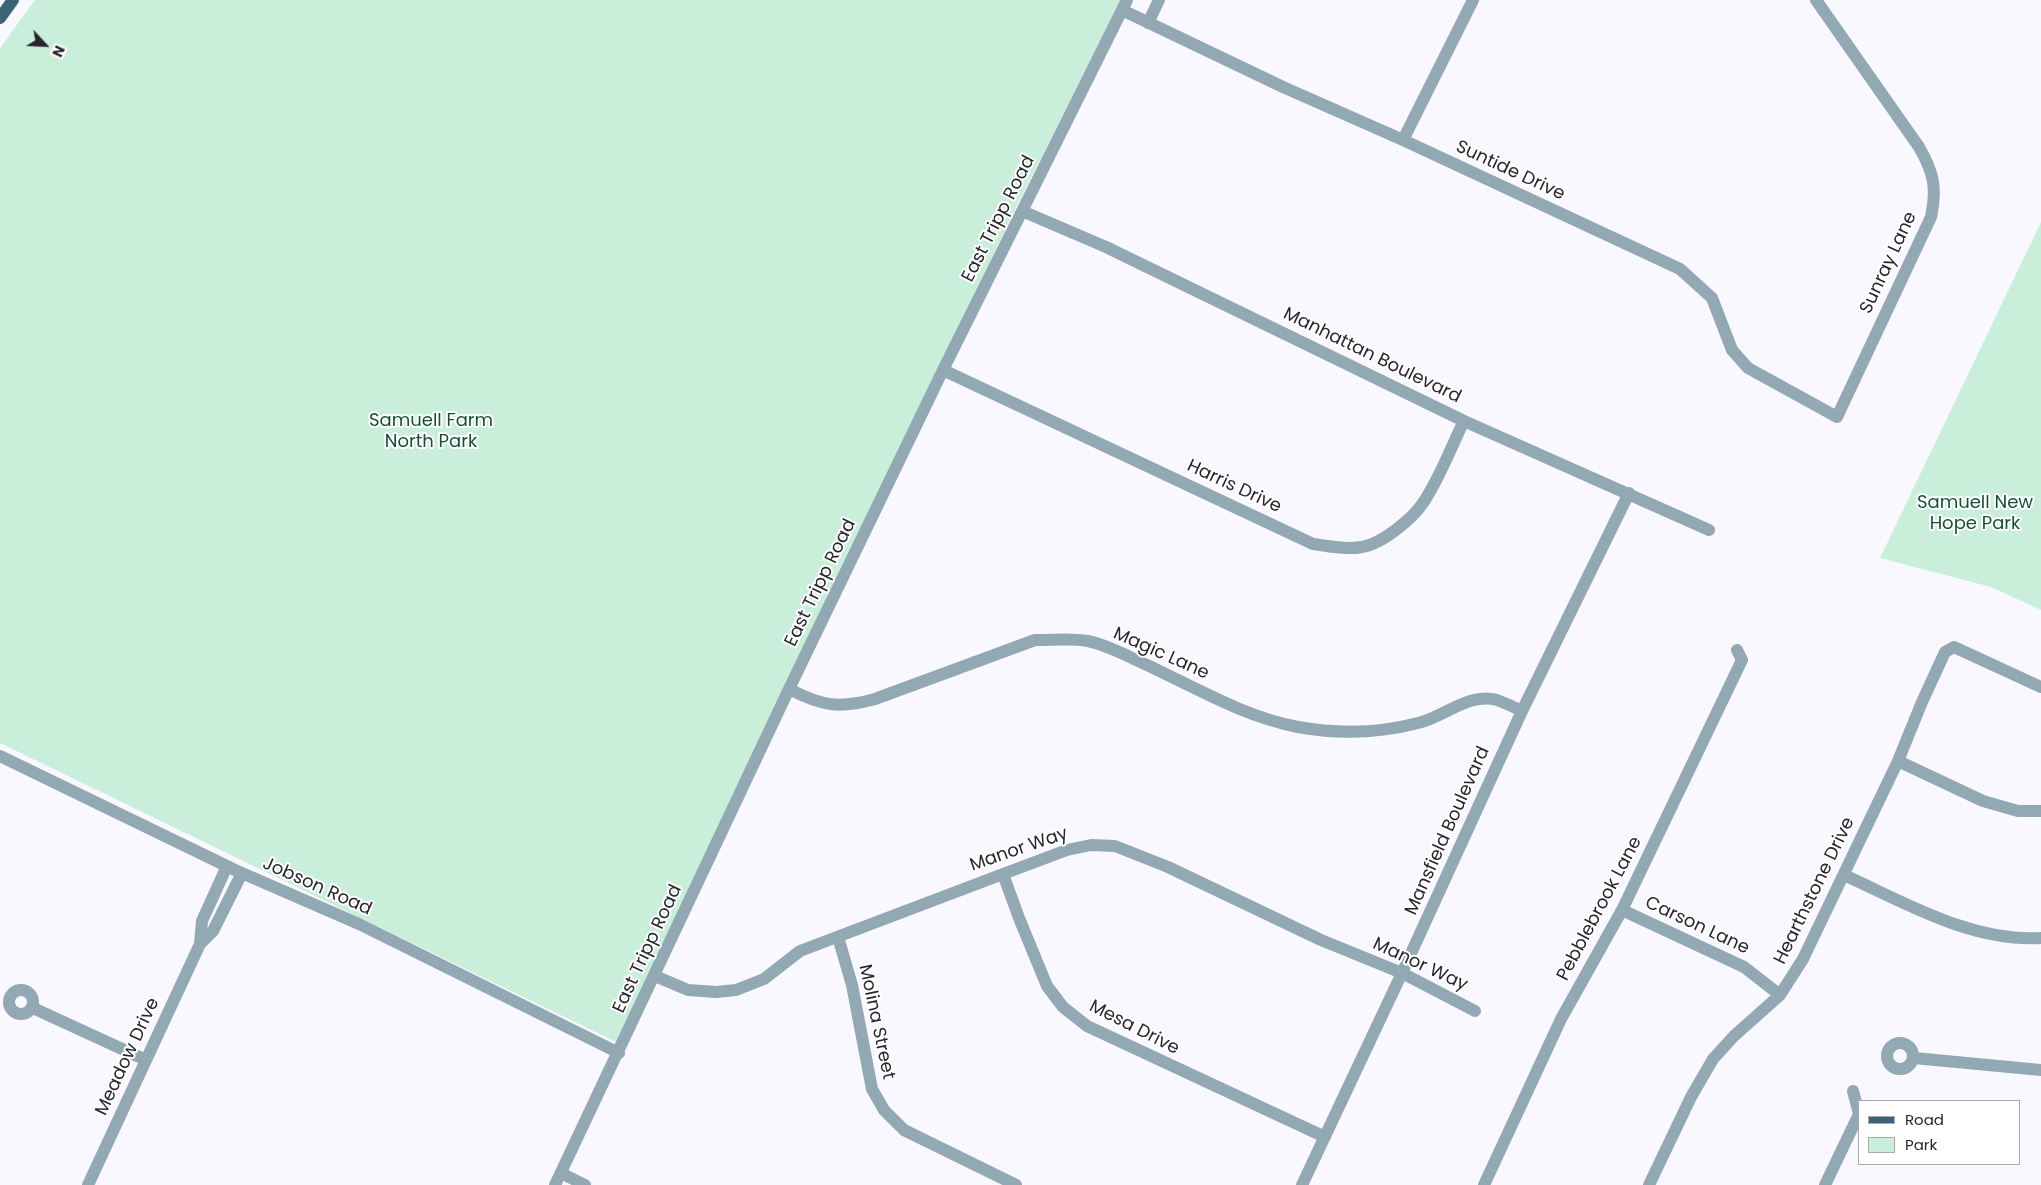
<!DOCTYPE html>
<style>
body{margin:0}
#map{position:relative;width:2041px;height:1185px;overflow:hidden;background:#f9f8ff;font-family:Poppins,sans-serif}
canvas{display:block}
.legend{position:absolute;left:1858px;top:1100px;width:162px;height:65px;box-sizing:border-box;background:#fff;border:1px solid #a9a8ab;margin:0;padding:6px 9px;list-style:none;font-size:15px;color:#27262c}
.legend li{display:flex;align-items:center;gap:10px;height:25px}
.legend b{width:25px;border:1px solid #a9a8ab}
.north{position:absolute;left:20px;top:20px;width:50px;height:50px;-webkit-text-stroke:4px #fff;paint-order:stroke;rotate:115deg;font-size:14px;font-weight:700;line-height:20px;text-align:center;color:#27262c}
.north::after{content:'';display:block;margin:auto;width:18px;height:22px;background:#27262c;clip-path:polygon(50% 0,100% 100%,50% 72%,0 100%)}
</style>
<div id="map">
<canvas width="2041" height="1185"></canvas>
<ul class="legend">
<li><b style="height:6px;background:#3c6476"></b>Road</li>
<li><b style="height:14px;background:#c9efda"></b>Park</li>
</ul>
<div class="north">N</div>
</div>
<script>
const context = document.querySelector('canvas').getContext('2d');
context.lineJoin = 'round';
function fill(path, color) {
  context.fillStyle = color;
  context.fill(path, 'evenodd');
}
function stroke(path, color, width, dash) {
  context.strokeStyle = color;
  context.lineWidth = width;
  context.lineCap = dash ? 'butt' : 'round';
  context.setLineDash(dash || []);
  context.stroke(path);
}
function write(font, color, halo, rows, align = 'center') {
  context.font = font + ' Poppins,sans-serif';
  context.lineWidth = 4;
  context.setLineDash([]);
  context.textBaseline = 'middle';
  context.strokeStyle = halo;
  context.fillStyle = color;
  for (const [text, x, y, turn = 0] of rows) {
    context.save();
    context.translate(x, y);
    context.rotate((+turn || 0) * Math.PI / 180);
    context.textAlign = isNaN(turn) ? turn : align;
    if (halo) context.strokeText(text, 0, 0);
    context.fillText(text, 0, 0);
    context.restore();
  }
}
const green = new Path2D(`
 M35 0H1122L1016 207 618 1043 0 743V48Z
 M2041 222V610L1991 587 1880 558Z`);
const minor = new Path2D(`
 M1122 10 1283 87 1403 140 1680 269 1712 298 1732 350 1748 368 1837 417 1931 217C1937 188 1934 173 1919 147L1816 0
 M1148 23 1159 0
 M1403 140 1473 0
 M1022 211 1106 247 1464 421 1709 530
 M943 370 1313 544C1329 546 1346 550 1362 547 1382 544 1412 519 1423 503 1440 478 1451 447 1464 421
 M789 689C822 706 839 709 875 699L1035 640C1052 640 1071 638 1088 641 1108 645 1129 657 1147 665 1196 688 1245 717 1298 727 1337 734 1380 733 1418 723 1444 717 1469 692 1497 700 1505 703 1514 707 1522 711
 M0 756 235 870 359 924 619 1053
 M1898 761 1983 801 2018 811H2041
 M1003 874 1019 918 1047 986 1063 1007 1087 1026 1325 1137
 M1844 875C1906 903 1971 942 2041 938
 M1622 910 1744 967 1780 995
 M838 937 852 985 872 1089 884 1110 904 1130 1016 1185
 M200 944 202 921 227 866
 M655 976 688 990 716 992 736 990 764 979 800 951 1003 874 1067 850 1091 845 1115 846 1168 867 1321 940 1402 973 1475 1011
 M9 1002a12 12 0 1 1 24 0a12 12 0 1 1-24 0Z
 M33 1008 146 1060
 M1887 1056a13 13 0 1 1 26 0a13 13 0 1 1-26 0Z
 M1914 1058 2041 1070
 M561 1173 585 1185
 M88 1185 200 944 213 931 242 873
 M555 1185 789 689 943 370 1127 0
 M1302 1185 1402 973 1522 711 1629 493
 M1484 1185 1561 1019 1622 910 1742 660 1737 650
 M1649 1185 1691 1097 1713 1059 1734 1036 1780 995 1803 959 1898 761 1922 702 1945 652 1954 647 2041 687
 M1825 1185 1859 1114 1853 1091`);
const major = new Path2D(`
 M0 18 13 0`);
const streetNames = [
 ["Suntide Drive",1510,171,25],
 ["East Tripp Road",999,219,-63],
 ["Sunray Lane",1889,263,-65],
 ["Manhattan Boulevard",1372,356,26],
 ["Harris Drive",1234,487,25],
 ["East Tripp Road",821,583,-64],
 ["Magic Lane",1161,654,24],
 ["Mansfield Boulevard",1448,831,-66],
 ["Manor Way",1019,850,-19],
 ["Jobson Road",317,887,24],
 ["Hearthstone Drive",1815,891,-64],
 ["Pebblebrook Lane",1600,909,-62],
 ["Carson Lane",1697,926,25],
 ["East Tripp Road",648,949,-65],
 ["Manor Way",1420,965,25],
 ["Molina Street",876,1022,78],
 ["Mesa Drive",1134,1028,27],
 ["Meadow Drive",128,1057,-65]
];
const parkNames = [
 ["Samuell Farm",431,421],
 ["North Park",431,442],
 ["Samuell New",1975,503],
 ["Hope Park",1975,524]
];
fill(green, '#c9efda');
stroke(minor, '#92a8b2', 12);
stroke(major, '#3c6476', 12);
write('18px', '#27262c', '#fff', streetNames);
write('18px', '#155036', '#fff', parkNames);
</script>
